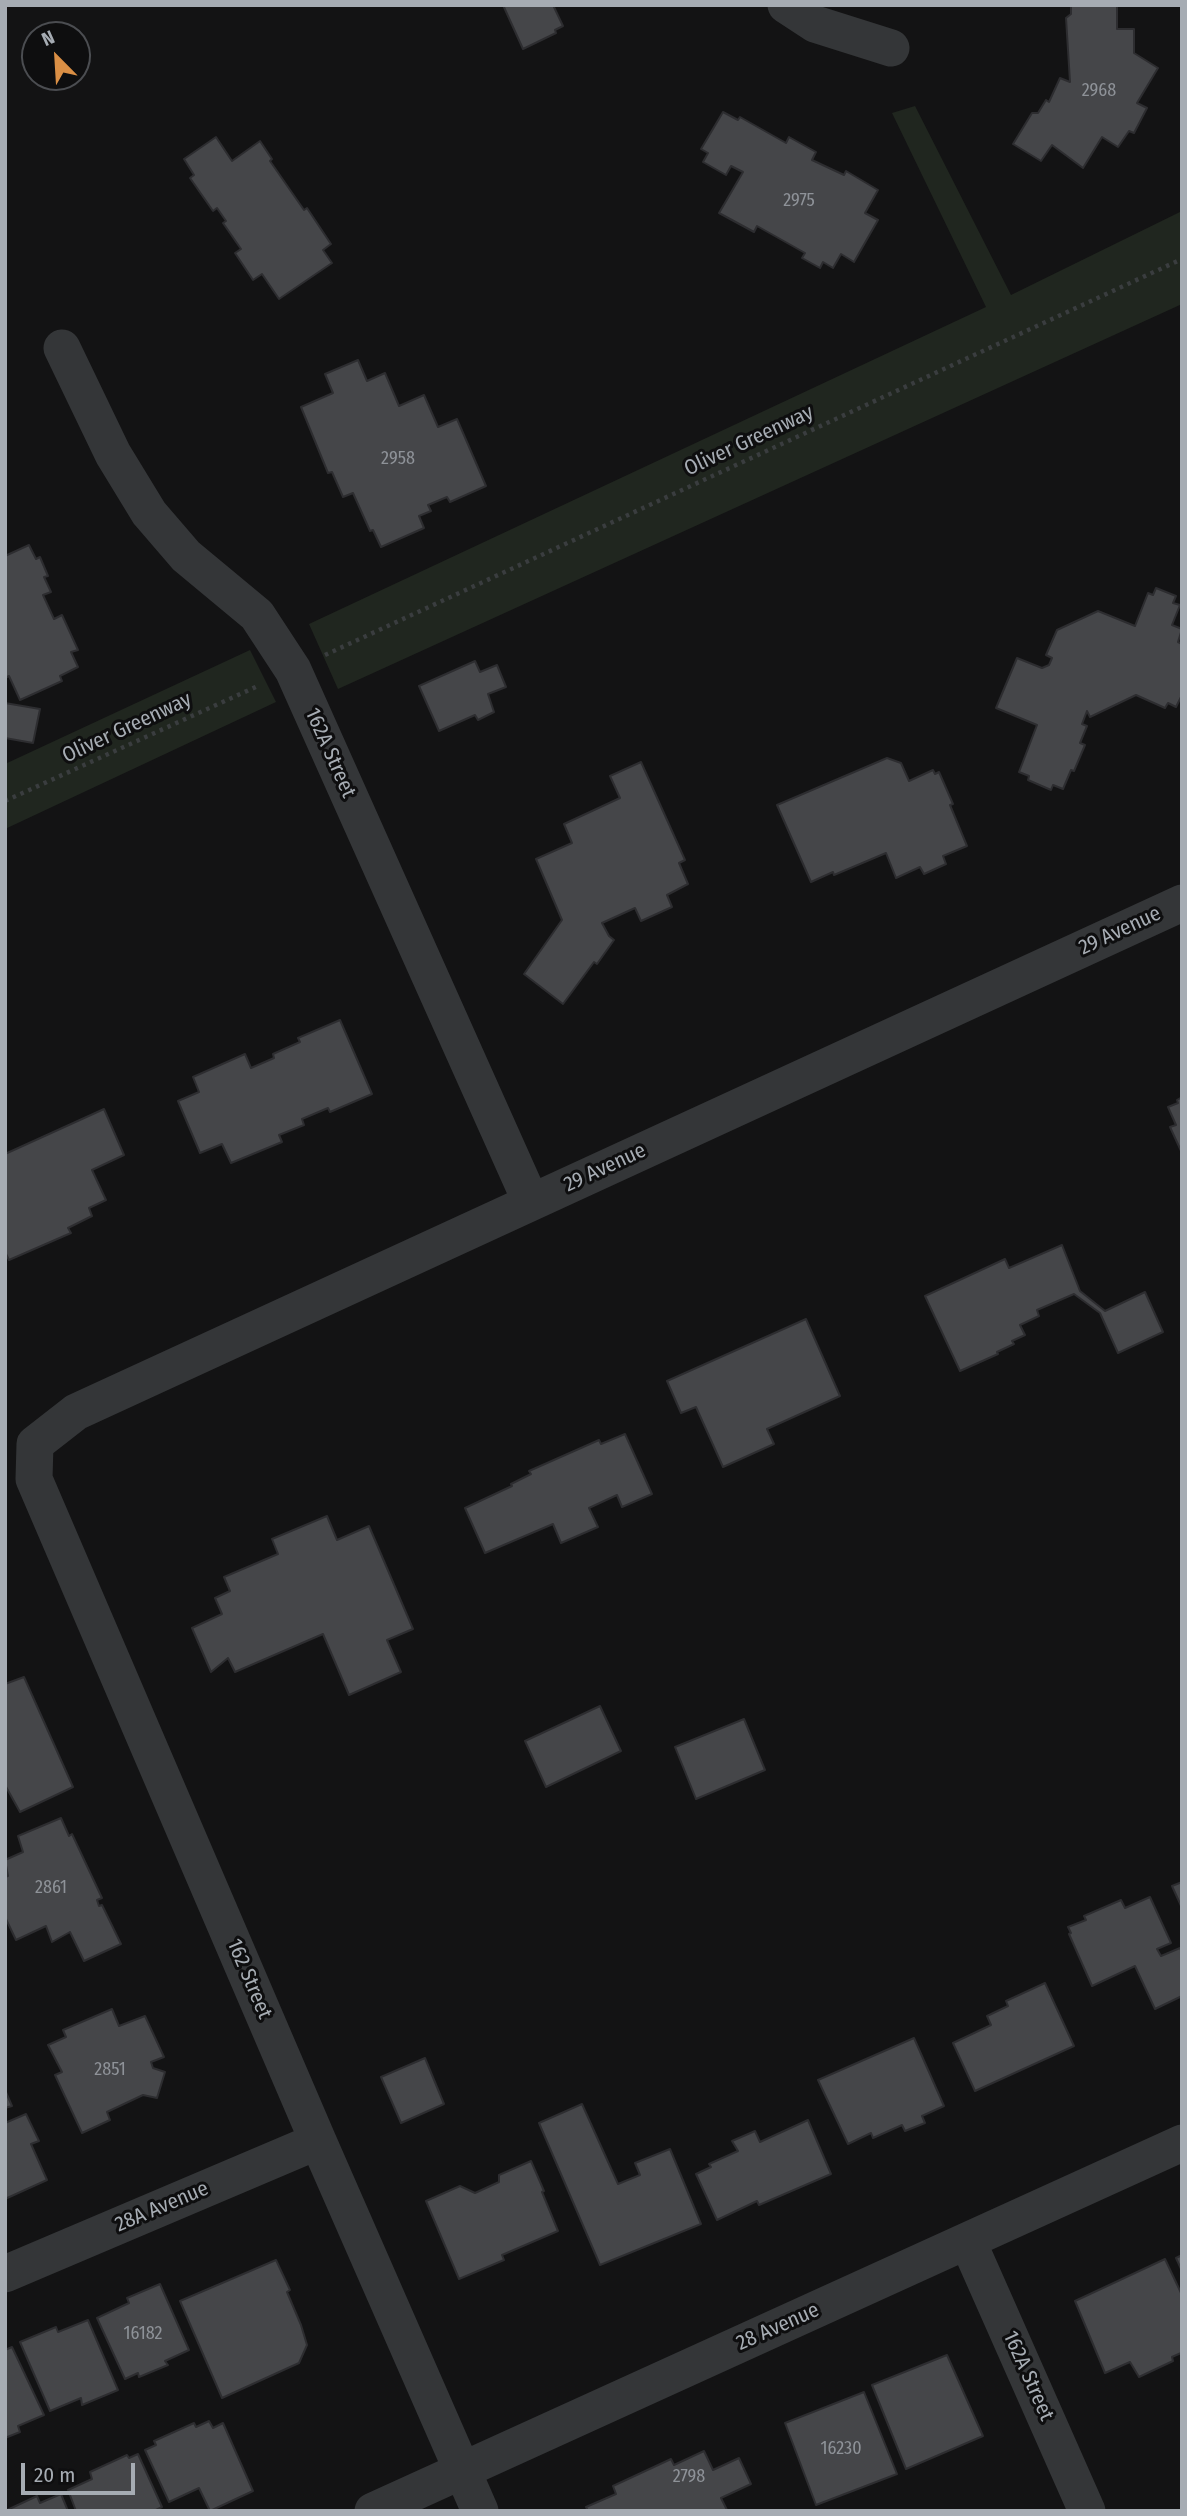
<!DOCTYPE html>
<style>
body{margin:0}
#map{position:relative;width:1187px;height:2516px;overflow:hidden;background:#131314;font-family:"Fira Sans Condensed",sans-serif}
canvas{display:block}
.frame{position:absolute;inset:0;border:7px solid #a6acb3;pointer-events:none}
.north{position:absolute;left:21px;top:21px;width:70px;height:70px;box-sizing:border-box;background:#0e0e0f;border:2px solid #4b4d51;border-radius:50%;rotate:336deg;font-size:19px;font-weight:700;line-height:28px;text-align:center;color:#a6acb3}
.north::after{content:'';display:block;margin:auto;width:24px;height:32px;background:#da8f45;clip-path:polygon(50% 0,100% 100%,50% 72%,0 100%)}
.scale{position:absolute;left:21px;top:2463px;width:114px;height:32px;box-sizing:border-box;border:4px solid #a6acb3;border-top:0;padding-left:9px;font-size:21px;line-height:24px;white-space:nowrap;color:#a6acb3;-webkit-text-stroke:5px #0e0e0f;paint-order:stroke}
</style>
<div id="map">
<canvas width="1187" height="2516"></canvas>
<div class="frame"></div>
<div class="north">N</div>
<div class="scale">20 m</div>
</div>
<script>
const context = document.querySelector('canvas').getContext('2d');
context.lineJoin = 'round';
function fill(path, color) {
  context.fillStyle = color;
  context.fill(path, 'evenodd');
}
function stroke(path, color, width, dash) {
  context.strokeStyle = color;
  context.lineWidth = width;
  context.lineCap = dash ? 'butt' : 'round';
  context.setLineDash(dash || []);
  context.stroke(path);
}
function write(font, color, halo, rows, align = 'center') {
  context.font = font + ' "Fira Sans Condensed",sans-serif';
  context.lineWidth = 6;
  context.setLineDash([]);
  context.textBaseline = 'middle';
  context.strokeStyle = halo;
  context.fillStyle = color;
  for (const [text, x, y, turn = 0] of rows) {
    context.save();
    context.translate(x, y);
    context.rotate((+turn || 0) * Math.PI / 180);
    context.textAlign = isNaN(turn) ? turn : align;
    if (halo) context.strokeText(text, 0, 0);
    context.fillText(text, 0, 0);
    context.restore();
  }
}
const green = new Path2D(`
 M915 106 1011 295 1182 211V304L338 689 309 624 986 307 892 113Z
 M250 650 276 702 5 829V764Z`);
const building = new Path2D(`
 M503 5H553L563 26 555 30 556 33 523 49Z
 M1071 5H1117V29H1134V53L1158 68 1137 103 1147 108 1134 133 1129 131 1118 147 1102 137 1083 168 1052 145 1041 161 1013 144 1032 113H1038L1046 100 1049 102 1060 78 1070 82 1066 18 1071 14Z
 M723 112 738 120 740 117 786 143 789 137 816 152 812 160 844 175 846 171 878 190 865 213 878 220 854 262 841 254 833 268 823 262 820 268 802 258 805 253 757 226 754 232 719 213 743 172 731 166 726 175 703 162 708 153 701 149Z
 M216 137 232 161 260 141 272 159 270 161 304 210 307 208 331 244 323 250 332 263 279 299 262 274 253 280 235 253 241 249 223 223 226 221 217 208 213 211 190 178 194 175 184 159Z
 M358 360 367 381 385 373 399 406 424 395 438 427 457 419 486 486 450 502 447 497 428 505 431 511 419 516 424 528 381 547 373 530 370 531 353 493 343 497 332 472 328 473 301 407 333 393 325 374Z
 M29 545 36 559 40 557 48 576 44 577 51 592 43 595 54 619 62 615 78 650 71 652 78 667 60 676 62 681 20 700 9 676 5 678V556Z
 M1156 588 1176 596 1173 603 1180 605 1172 625 1182 629 1178 642 1182 644V695L1176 707 1168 703 1165 708 1136 695 1090 717 1087 711 1082 724 1087 726 1080 743 1085 745 1074 771 1071 770 1063 789 1053 785 1051 790 1028 780 1029 776 1019 772 1037 725 996 708 1017 658 1042 668 1049 665 1052 658 1046 655 1057 630 1098 611 1135 626 1148 593 1153 595Z
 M475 661 480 672 497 665 506 687 488 694 494 712 478 720 475 715 439 731 419 686Z
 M5 703 40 709 33 743 5 738Z
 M887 758 901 763 909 781 933 770 935 774 939 772 953 804 950 805 967 846 943 856 946 864 924 874 920 867 896 878 886 853 834 875 833 872 811 882 777 805Z
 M641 762 685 860 679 863 688 884 667 895 672 907 641 921 635 908 602 923 609 936 614 940 597 964 594 962 563 1004 524 974 562 920 536 859 572 843 564 824 620 798 610 776Z
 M340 1020 372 1094 330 1112 328 1108 302 1119 304 1125 279 1135 282 1142 231 1163 222 1144 200 1153 178 1101 199 1092 193 1077 245 1054 251 1068 274 1058 273 1054 300 1042 298 1038Z
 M1182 1097V1153L1170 1127 1176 1125 1168 1107 1178 1103 1177 1100Z
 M104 1109 124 1155 92 1170 106 1200 89 1208 92 1216 68 1228 71 1233 9 1260 5 1252V1154Z
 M1062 1245 1080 1291 1105 1311 1145 1292 1163 1332 1118 1353 1100 1313 1074 1294 1037 1310 1039 1316 1020 1325 1025 1335 1012 1341 1014 1344 997 1352 998 1354 960 1371 925 1296 1005 1259 1009 1268Z
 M806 1319 840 1396 767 1429 774 1444 723 1467 696 1407 681 1413 667 1381Z
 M625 1434 652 1494 622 1507 617 1495 589 1508 598 1527 561 1543 553 1524 485 1553 465 1508 512 1486 511 1484 531 1474 529 1471 599 1440 601 1444Z
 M327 1516 337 1540 369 1526 413 1629 387 1640 401 1672 349 1695 323 1634 235 1672 228 1658 211 1672 192 1628 222 1614 215 1598 230 1591 224 1577 278 1554 272 1539Z
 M24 1677 73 1787 20 1812 5 1785V1684Z
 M600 1706 621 1751 546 1787 525 1741Z
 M744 1719 765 1770 696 1799 675 1747Z
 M61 1818 69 1836 72 1834 102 1898 97 1900 99 1906 102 1905 121 1944 84 1961 70 1932 52 1942 46 1926 16 1940 5 1917V1877L8 1876 5 1860 23 1852 18 1836Z
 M1182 1882V1908L1172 1886Z
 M1150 1897 1171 1943 1157 1949 1161 1956 1180 1948 1182 1952V1996L1155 2009 1135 1966 1092 1986 1069 1934 1071 1933 1068 1927 1086 1920 1084 1916 1121 1900 1125 1908Z
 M1045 1983 1074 2046 975 2091 953 2043 991 2025 987 2016 1008 2006 1006 2001Z
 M112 2009 119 2026 145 2016 164 2057 151 2062 153 2068 165 2072 157 2098 143 2095 107 2112 110 2120 82 2133 55 2075 62 2072 48 2045 66 2037 63 2030Z
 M914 2038 944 2106 922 2116 925 2123 905 2131 902 2125 873 2138 871 2133 848 2144 818 2080Z
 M425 2058 444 2104 401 2123 381 2077Z
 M5 2090 12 2106 5 2108Z
 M582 2104 618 2184 640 2175 635 2163 670 2149 701 2224 600 2265 539 2123Z
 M26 2114 39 2141 31 2144 47 2180 5 2199V2123Z
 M808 2120 831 2174 759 2205 757 2201 717 2220 696 2174 711 2167 709 2164 738 2151 732 2141 755 2131 760 2142Z
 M531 2161 544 2191 542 2192 558 2231 502 2255 504 2260 459 2279 426 2201 460 2186 475 2193 499 2182V2175Z
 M1182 2255V2271L1176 2258Z
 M1165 2259 1182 2295 1181 2353 1172 2357 1173 2361 1139 2377 1130 2362 1105 2373 1075 2301Z
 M276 2260 290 2290 287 2292 301 2325 307 2345 299 2363 222 2398 180 2301Z
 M160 2284 189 2350 165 2361 168 2365 139 2377 138 2373 125 2379 97 2318 129 2303 127 2298Z
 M88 2320 118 2390 82 2405 81 2398 50 2411 20 2342 56 2327 58 2332Z
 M12 2347 44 2415 18 2426 20 2432 5 2438V2350Z
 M947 2355 983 2436 906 2469 872 2385Z
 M864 2392 897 2474 816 2505 785 2423Z
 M209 2421 213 2428 223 2423 253 2491 210 2511 199 2488 169 2502 145 2450 156 2445 154 2441 194 2423 196 2427Z
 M704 2451 713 2470 739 2458 751 2484 721 2498 727 2510 588 2511 586 2507 616 2494 613 2486 671 2459 674 2465Z
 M138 2454 162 2507 154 2511H76L68 2490 92 2479 90 2472 127 2455 129 2458Z
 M61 2494 68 2511H5L37 2496 40 2503Z`);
const path = new Path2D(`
 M325 655 1182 259
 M5 801 260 685`);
const minor = new Path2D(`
 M786 5 815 24 891 48
 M62 348 113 454 149 513 186 556 257 615 293 670 531 1202
 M968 2242 1087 2511
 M5 2274 318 2141
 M373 2511 1182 2143
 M480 2511 318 2141 34 1479 35 1444 76 1412 1182 903`);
const numberNames = [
 ["2968",1099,91],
 ["2975",799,201],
 ["2958",398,459],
 ["2861",51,1888],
 ["2851",110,2070],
 ["16182",143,2334],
 ["16230",841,2449],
 ["2798",689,2477]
];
const streetNames = [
 ["Oliver Greenway",749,441,-25],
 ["Oliver Greenway",127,728,-25],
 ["162A Street",330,753,66],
 ["29 Avenue",1120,931,-25],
 ["29 Avenue",605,1168,-25],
 ["162 Street",249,1979,67],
 ["28A Avenue",162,2207,-23],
 ["28 Avenue",778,2327,-24],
 ["162A Street",1028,2376,66]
];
fill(green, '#20261f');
fill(building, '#454649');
stroke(building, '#2d2d30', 2);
stroke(path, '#3a3d3f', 4.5, [3.5, 5]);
stroke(minor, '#343638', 37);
write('18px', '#8e9298', null, numberNames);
write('21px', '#a6acb3', '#0e0e0f', streetNames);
</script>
